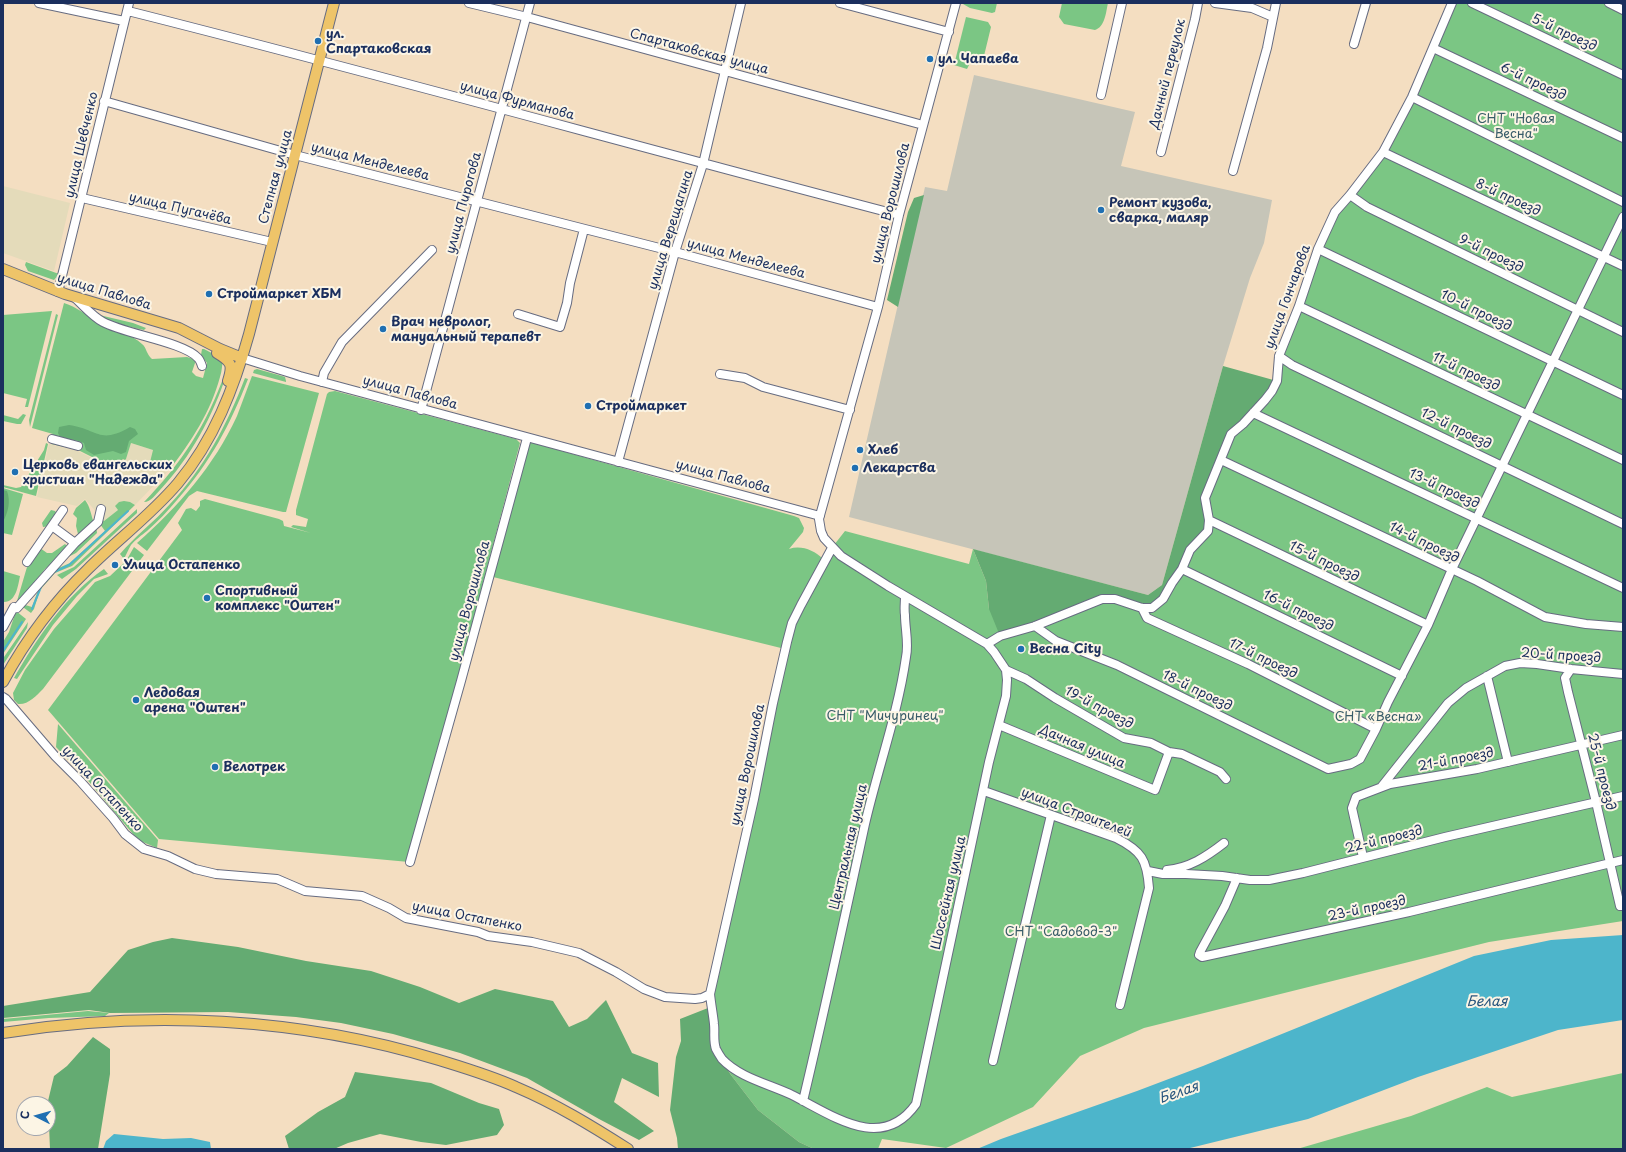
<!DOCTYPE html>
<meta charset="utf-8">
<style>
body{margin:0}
#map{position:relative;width:1626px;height:1152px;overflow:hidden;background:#f4dec1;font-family:"Playpen Sans",sans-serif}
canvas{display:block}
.frame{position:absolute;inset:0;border:4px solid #1b2f5e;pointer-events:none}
.north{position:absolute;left:16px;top:1096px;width:40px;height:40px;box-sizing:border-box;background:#fcf5e5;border:1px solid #a2a6af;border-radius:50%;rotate:276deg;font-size:11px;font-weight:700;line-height:16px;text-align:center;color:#1b2f5e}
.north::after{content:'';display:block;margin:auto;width:14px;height:18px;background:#1f6fb2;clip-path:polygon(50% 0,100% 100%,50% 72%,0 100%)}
</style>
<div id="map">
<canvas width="1626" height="1152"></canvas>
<div class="frame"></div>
<div class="north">С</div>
</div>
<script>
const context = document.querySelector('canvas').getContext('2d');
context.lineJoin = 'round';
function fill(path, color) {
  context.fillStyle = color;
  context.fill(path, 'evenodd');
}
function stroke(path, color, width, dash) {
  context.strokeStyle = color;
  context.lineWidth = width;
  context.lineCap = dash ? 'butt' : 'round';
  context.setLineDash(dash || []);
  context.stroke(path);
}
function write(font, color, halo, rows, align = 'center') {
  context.font = font + ' "Playpen Sans",sans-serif';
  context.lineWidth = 4;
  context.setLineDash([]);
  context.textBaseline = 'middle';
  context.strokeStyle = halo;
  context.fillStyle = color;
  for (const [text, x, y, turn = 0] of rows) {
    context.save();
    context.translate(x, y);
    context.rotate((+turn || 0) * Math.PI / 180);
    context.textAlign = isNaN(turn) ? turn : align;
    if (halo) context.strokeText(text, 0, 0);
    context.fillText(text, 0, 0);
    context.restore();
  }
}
const built = new Path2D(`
 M3 186 70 203 54 271 3 253Z
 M131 443 153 450 150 462 170 469 135 505 130 502H119L115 506 118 510 104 521 85 499 77 506 37 497 49 444 78 451 108 466 112 469 123 459 125 460 126 459Z`);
const industrial = new Path2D(`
 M974 75 1135 112 1121 166 1272 200 1264 243 1250 278 1223 366 1162 585 1148 595 849 517 925 187 947 191Z`);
const green = new Path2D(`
 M997 3 995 12 992 13 970 8 963 4Z
 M1062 3H1108C1106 12 1105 27 1095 30L1064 24 1059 17Z
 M1452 3H1623V921L1489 942 1144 1028 1080 1056 1033 1107 946 1148 882 1139 878 1149H814L799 1142 758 1110 731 1075 716 1048 711 1007 785 649 489 576 526 441 794 516 799 518 804 528 803 532 789 549C801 545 814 550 823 559L845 531 969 564 973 549 986 581 989 609 1102 599 1152 608 1206 508 1231 434 1272 391 1279 356 1335 212 1383 152Z
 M966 17 988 22 991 27 983 60 981 62 971 61 967 69 954 65Z
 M26 262 59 274 54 280 51 279 28 271 25 265Z
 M64 303C77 307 87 316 100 322 112 329 133 335 142 344 147 348 146 354 152 359L187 357 196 360 192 372 196 376 203 378 207 363 201 355 202 349H204L223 359C222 365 222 371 220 377 211 411 191 442 170 469L150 462 153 450 131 443 126 459 125 460 123 459 112 469 108 465 78 450 51 444 53 434 32 428Z
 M52 311 28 407H25L27 399 3 393V315Z
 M56 314 58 315 30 427 29 420Z
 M95 314 133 323 146 328 144 330 112 323Z
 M257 369 282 376 285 377 286 381V382L253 373 254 370Z
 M225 373H227C213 416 191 457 160 490 156 494 151 502 144 502 182 463 207 424 225 373Z
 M252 376 319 393 286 512H283L197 491 189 496 147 551 137 543C178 507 214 466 237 416 242 403 247 389 252 376Z
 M245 378 248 379C230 425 210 463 177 500 168 511 158 521 147 531 142 535 135 540 131 545 128 550 126 555 124 559L120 554C135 536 154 522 170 504 204 468 227 425 245 378Z
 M335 391 516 439 520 443 409 862 159 839 48 710 182 530 178 523 186 509 191 508 196 511 200 506V501L205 499 279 519 283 521 284 526 311 533 291 527 293 525 306 527 308 519 296 515V510L327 394 329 392Z
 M23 414 26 415 21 424H17L3 421V415L18 419Z
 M46 443 48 444 36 496 3 487V485L16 488 21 487 44 450Z
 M3 488 23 494 12 535 3 533Z
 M85 500C90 506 91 515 94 523L82 534H78L76 526 77 518 73 514 76 508Z
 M124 501 130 502 135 505 72 566 55 573 40 590 34 609 31 613 20 605 22 604 32 607 39 588 54 570 70 563 105 531 100 524 102 519 104 521 118 510 115 506 119 502Z
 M137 509V513L76 569 62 579 57 575 74 567Z
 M51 510 55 511 57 514 50 526 43 527 42 523Z
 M96 525 97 533 76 553 64 559Z
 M65 544 68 547 61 556 45 569 19 602 17 601 27 567 40 548 47 553H52Z
 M134 547 144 555 43 689C36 696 28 705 18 704L14 700 13 693 25 670 54 629 95 582 110 576 126 561Z
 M104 569 108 574 94 579 77 596 53 625 17 679 14 678C37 638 66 595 104 569Z
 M3 571 20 576C18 586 16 603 3 602Z
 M16 611 26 619 3 654V642L9 632Z
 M28 622 27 628 3 665 4 657Z
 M58 724 158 840 157 848 138 840 91 784 56 747Z
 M88 1011 109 1013 105 1016 49 1018 3 1022V1019Z
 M1623 1073V1149H1297L1411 1116 1487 1087 1512 1097Z`);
const forest = new Path2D(`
 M924 195 898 307 887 300 908 212 914 198Z
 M1223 366 1277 381 1231 434 1205 498 1209 520 1200 540 1182 569 1152 608 1115 599 1000 636 989 609 986 581 973 549 1148 595 1162 585Z
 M69 425C98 429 99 445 130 427L135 429 138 434 129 441 126 452 121 454 113 451 94 455 86 450 84 443 76 440 61 439 58 433 59 427Z
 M3 490 7 491C11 502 8 512 3 522Z
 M172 938 238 947 306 961 371 971 420 987 459 1003 495 989 553 1001 569 1027 587 1019 606 1000 632 1053 658 1063 659 1097 622 1078 614 1102 654 1131 639 1140 599 1119 527 1078 460 1053 393 1034 341 1023 296 1017 228 1012 110 1013 89 1010 3 1018V1006L90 992 128 950 153 942Z
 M708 1008 712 1045 731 1075 758 1110 799 1142 814 1149H678L677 1138 670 1110 676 1057 681 1041 680 1019Z
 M93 1037 110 1049V1074L98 1149H50L48 1101 54 1076 67 1066Z
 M355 1072 431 1083 479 1103 499 1109 504 1125 497 1135 446 1145 421 1142 380 1134 348 1143 334 1149H289L285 1136 318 1112 345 1097Z`);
const water = new Path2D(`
 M1623 935V1020L1558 1030 1418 1077 1308 1119 1186 1149H977L1001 1139 1137 1091 1203 1066 1474 956 1551 940Z
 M114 1134 163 1139 191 1138 210 1142 211 1149H103L106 1141Z`);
const stream = new Path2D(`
 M54 572 69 565 128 511
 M32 609 41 587
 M3 651 22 622`);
const minor = new Path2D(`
 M39 3 124 21
 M469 3 527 17 923 125
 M840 3 949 32
 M1215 3 1252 8 1273 17
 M1472 3 1623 75
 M1609 3 1623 10
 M128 11C386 76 642 148 899 215
 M1354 44 1366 3
 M1433 48 1623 138
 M1101 95 1122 3
 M1412 97 1623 202
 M104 101 295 155 675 252 878 307
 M1161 152 1195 19 1198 3
 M1383 152 1623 266
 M1233 171 1267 48 1276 3
 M1350 195 1367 207 1623 332
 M82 198 272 242
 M1318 249 1623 395
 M58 292 129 3
 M75 298C84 306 92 316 103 322 125 334 184 342 198 358 200 360 201 363 202 366
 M1299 306 1623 460
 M518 314 560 327 567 303 570 283 584 229
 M1279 356 1292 365 1623 524
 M242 358 300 376 820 516
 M720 374 745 378 763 387 850 410
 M322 382 324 373 342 342 432 250
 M421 410 530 3
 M1253 413 1623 588
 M52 439 78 446
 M1221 460 1477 581 1545 617 1586 624 1623 627
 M618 462 675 252 703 164 741 3
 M1209 520 1428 625
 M52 526 75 543 98 522 101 509
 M832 548 801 605 792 623 787 642 773 703 754 799 710 994C711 1004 713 1014 714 1024 715 1032 713 1041 716 1049 717 1051 720 1056 722 1059 740 1078 769 1084 792 1095 835 1117 882 1152 916 1104L989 762 1006 696 1007 680 1006 670 994 652 987 644 888 586 841 556 824 538 821 531 819 519 878 307 899 215 956 3
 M27 562 63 510
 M1182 569 1402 676
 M17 608 75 543
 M1142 608 1147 618 1248 664 1376 729
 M1035 626 1056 641 1117 665 1328 769 1351 764 1360 759 1376 729 1388 702 1428 625 1452 569 1623 217
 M3 627 14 607
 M987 644 1000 636 1035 626 1102 599H1115L1142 608H1152L1163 599 1172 583 1182 569 1190 550 1208 531 1209 520 1205 498 1231 434 1243 424 1265 400 1272 391 1277 381 1279 356 1299 306 1318 249 1335 212 1350 195 1383 152 1412 97 1452 3
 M1571 669 1565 678 1568 692 1596 802 1620 906H1623
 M1006 670 1026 679 1055 698 1124 738 1151 743 1169 752 1182 754 1220 772 1226 779
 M1487 676 1508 762
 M3 697 6 699 55 756 80 781 113 818 125 834 144 849 168 856 195 869 216 874 277 879 305 891 362 896 389 908 406 918 478 932 488 936 532 942 579 953 616 972 644 989 665 997 695 999 702 998 710 994
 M999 725 1155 790 1169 752
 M1382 786 1448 703 1466 688 1505 666 1520 663 1537 664 1571 669 1623 674
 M984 791 1116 838C1142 851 1147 860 1149 888L1120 1005
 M1363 857 1352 808 1356 797 1390 784 1477 769 1623 735
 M410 862 461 681 527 438
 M1167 870C1189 868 1206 857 1224 843
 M1148 871 1163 874H1186L1222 876 1250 880H1269L1303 873 1445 837 1623 796
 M1237 878 1225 906 1200 952 1199 955 1202 957 1409 912 1623 860
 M993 1061 1051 815
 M803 1101C825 1009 845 916 865 824 878 768 898 713 906 657 909 643 905 629 905 615 904 609 905 603 905 597`);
const major = new Path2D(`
 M3 269 65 294 179 328 220 349 242 358
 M217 353C232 362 233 365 228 381
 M3 682C25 641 54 602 88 569 117 540 151 515 178 483 214 440 234 388 249 334L334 3
 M3 1033C148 1010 298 1017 439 1060 465 1068 492 1076 516 1087 556 1104 592 1126 628 1149`);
const markers = [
 [318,41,4,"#1f6fb2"],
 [930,59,4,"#1f6fb2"],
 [1101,210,4,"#1f6fb2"],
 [209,294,4,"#1f6fb2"],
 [383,329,4,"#1f6fb2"],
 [588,406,4,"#1f6fb2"],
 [860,450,4,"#1f6fb2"],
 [855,468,4,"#1f6fb2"],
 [15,472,4,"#1f6fb2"],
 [115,565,4,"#1f6fb2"],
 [207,598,4,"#1f6fb2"],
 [1021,649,4,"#1f6fb2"],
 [136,700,4,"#1f6fb2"],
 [215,767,4,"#1f6fb2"]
];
const streetNames = [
 ["5-й проезд",1564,33,25],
 ["Спартаковская улица",699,52,15],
 ["Дачный переулок",1168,74,-76],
 ["6-й проезд",1533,82,25],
 ["улица Фурманова",517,101,15],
 ["улица Шевченко",82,145,-77],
 ["улица Менделеева",370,162,14],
 ["Степная улица",276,177,-75],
 ["8-й проезд",1508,198,25],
 ["улица Пирогова",464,203,-75],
 ["улица Ворошилова",891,203,-76],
 ["улица Пугачёва",180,209,13],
 ["улица Верещагина",671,230,-73],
 ["9-й проезд",1491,254,26],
 ["улица Менделеева",746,259,15],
 ["улица Павлова",104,292,17],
 ["улица Гончарова",1288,297,-70],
 ["10-й проезд",1476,311,26],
 ["11-й проезд",1466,372,25],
 ["улица Павлова",410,393,15],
 ["12-й проезд",1456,429,26],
 ["улица Павлова",723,477,15],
 ["13-й проезд",1444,489,25],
 ["14-й проезд",1424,543,26],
 ["15-й проезд",1324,562,26],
 ["улица Ворошилова",470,601,-75],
 ["16-й проезд",1298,611,26],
 ["20-й проезд",1561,656,4],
 ["17-й проезд",1263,659,26],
 ["18-й проезд",1197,691,26],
 ["19-й проезд",1099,708,28],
 ["Дачная улица",1082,747,23],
 ["21-й проезд",1456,760,-11],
 ["улица Ворошилова",748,765,-78],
 ["25-й проезд",1601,772,76],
 ["улица Остапенко",102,789,47],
 ["улица Строителей",1076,813,21],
 ["22-й проезд",1384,840,-14],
 ["Центральная улица",849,847,-77],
 ["Шоссейная улица",949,893,-77],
 ["23-й проезд",1367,909,-12],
 ["улица Остапенко",467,917,11]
];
const poiNames = [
 ["ул.",326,34],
 ["Спартаковская",326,49],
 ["ул. Чапаева",938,59],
 ["Ремонт кузова,",1109,203],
 ["сварка, маляр",1109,218],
 ["Строймаркет ХБМ",217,294],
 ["Врач невролог,",391,322],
 ["мануальный терапевт",391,337],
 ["Строймаркет",596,406],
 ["Хлеб",868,450],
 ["Церковь евангельских",23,465],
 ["христиан \"Надежда\"",23,480],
 ["Лекарства",863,468],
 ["Улица Остапенко",123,565],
 ["Спортивный",215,591],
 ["комплекс \"Оштен\"",215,606],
 ["Весна City",1029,649],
 ["Ледовая",144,693],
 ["арена \"Оштен\"",144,708],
 ["Велотрек",223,767]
];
const parkNames = [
 ["СНТ \"Новая",1516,119],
 ["Весна\"",1516,134],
 ["СНТ \"Мичуринец\"",885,716],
 ["СНТ «Весна»",1378,717],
 ["СНТ \"Садовод-3\"",1061,932]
];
const waterNames = [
 ["Белая",1487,1002],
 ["Белая",1179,1093,-19]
];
fill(built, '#e4dbba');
fill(industrial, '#c6c5b8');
fill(green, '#7bc684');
fill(forest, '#64ab72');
fill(water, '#4db5cb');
stroke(stream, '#4db5cb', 2);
stroke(minor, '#676c81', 10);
stroke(major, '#676c81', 12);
stroke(minor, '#fff', 8);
stroke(major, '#eec469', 10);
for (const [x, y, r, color] of markers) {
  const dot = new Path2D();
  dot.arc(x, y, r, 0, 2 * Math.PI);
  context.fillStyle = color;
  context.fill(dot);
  stroke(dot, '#fcf5e5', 1.5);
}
write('13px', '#1b2f5e', '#fcf5e5', streetNames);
write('bold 13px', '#1b2f5e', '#fcf5e5', poiNames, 'left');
write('13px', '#385c69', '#fcf5e5', parkNames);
write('italic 14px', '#2a577f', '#fcf5e5', waterNames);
</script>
